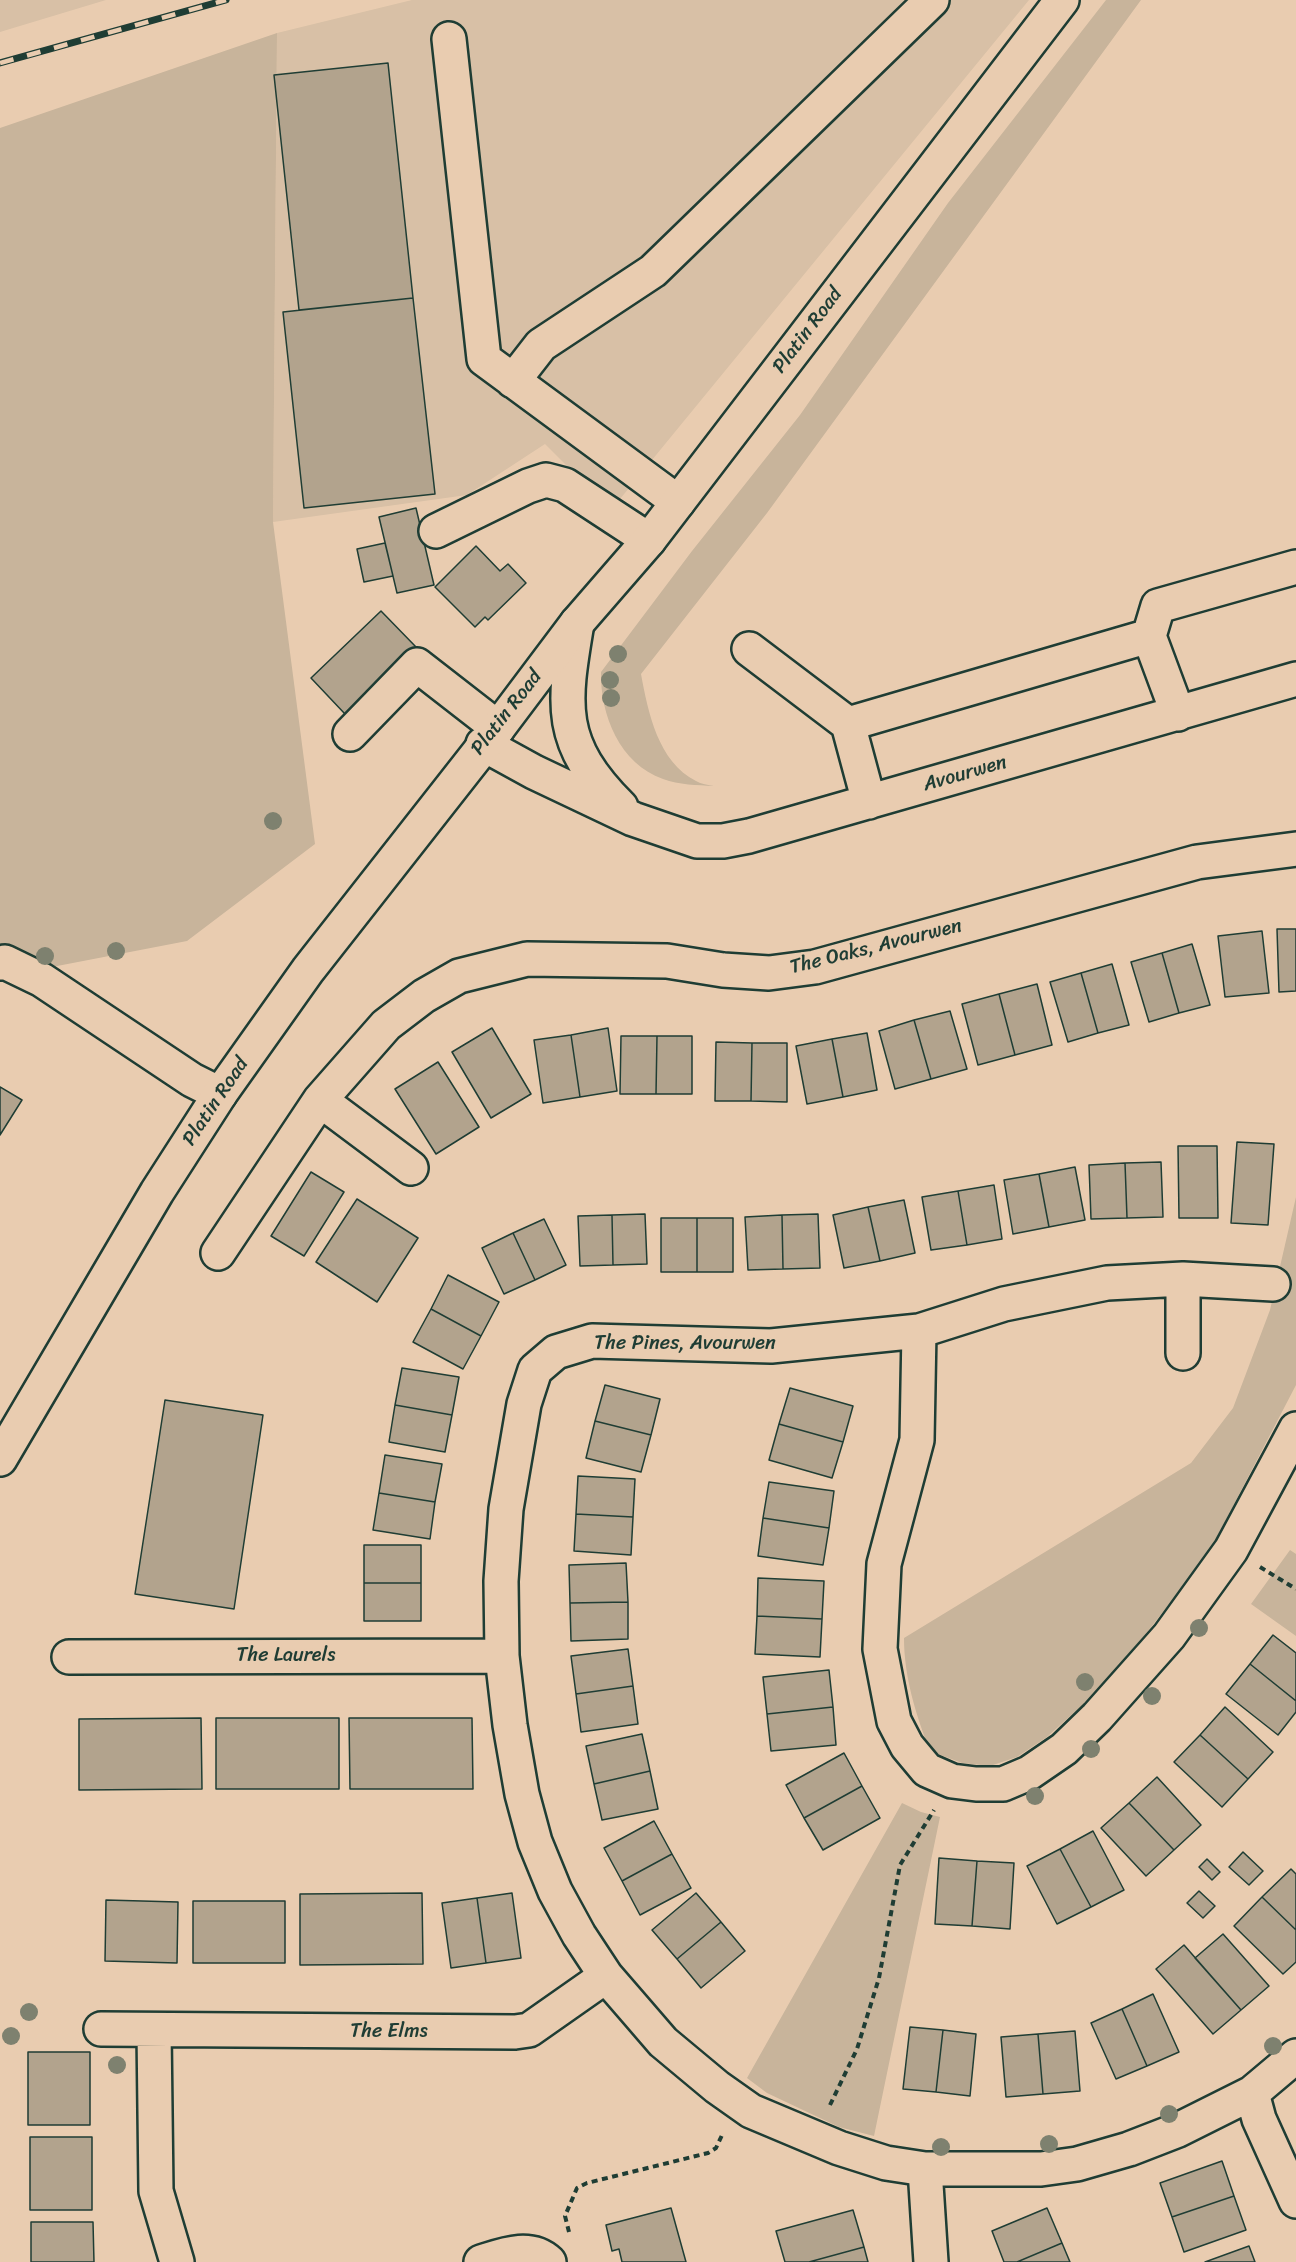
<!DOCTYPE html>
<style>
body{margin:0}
canvas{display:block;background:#e9ccb0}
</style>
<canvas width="1296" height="2262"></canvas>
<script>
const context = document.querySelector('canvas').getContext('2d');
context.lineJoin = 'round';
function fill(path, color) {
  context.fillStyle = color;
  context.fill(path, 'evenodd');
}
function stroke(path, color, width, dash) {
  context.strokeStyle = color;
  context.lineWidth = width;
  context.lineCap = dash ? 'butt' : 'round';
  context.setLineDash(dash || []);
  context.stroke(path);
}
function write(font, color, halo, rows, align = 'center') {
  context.font = font + ' Sriracha,sans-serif';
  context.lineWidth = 4.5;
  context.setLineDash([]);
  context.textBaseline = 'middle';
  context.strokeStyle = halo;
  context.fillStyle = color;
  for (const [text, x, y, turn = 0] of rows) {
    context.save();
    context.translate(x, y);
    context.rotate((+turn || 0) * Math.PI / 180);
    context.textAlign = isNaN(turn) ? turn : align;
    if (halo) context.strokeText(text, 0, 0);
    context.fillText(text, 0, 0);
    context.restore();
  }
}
const built = new Path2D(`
 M0 0H106L0 32Z
 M412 0H1029L611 510 545 444 467 495 273 522 277 33Z`);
const green = new Path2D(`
 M1106 0H1141L767 513 641 674C648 712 658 762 696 781 701 784 708 785 714 786 697 785 679 785 663 779 620 764 600 715 601 672L692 551 800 415 948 203Z
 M277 33 273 522 315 844 187 941 0 977V128Z
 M1296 1197V1385L1208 1554 1148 1631 1092 1696 1047 1737 1017 1757 990 1766 962 1763 930 1751C916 1715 904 1677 904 1638L1191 1463 1233 1408 1270 1310Z
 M1290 1550 1296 1554V1636L1251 1604Z
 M902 1803 921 1812 940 1817 874 2136 839 2127 767 2093 747 2078Z`);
const building = new Path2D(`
 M388 63 413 298 299 310 274 75Z
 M413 298 435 494 304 508 283 312Z
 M416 508 434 585 397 593 379 517Z
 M385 543 393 576 364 582 357 549Z
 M476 546 500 571 508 564 526 583 488 620 485 617 475 627 435 587Z
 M381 611 416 647 345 714 311 678Z
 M1277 929H1296V991L1279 992Z
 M1262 931 1269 993 1225 997 1218 936Z
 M1192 944 1210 1005 1179 1013 1162 953Z
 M1162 953 1179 1013 1149 1022 1131 962Z
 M1112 964 1129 1025 1098 1033 1081 973Z
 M1081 973 1098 1033 1068 1042 1050 982Z
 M1037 984 1052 1045 1015 1055 999 994Z
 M999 994 1015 1055 978 1065 962 1004Z
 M950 1011 967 1069 931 1079 914 1020Z
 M914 1020 931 1079 895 1089 879 1031Z
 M492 1028 531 1094 491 1118 452 1052Z
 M608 1028 617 1091 580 1097 571 1035Z
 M867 1033 877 1090 843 1097 832 1039Z
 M571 1035 580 1097 543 1103 534 1040Z
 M621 1036H657L656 1094H620Z
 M657 1036H692V1094H656Z
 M832 1039 843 1097 807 1104 796 1046Z
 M716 1042 752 1043 751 1101H715Z
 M752 1043H787V1102L751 1101Z
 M438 1062 479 1127 436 1154 395 1089Z
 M0 1087 22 1100 0 1135Z
 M1237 1142 1274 1144 1268 1225 1231 1223Z
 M1178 1146H1217L1218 1218H1179Z
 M1161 1162 1163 1217 1127 1218 1125 1163Z
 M1125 1163 1127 1218 1091 1219 1089 1165Z
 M1075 1167 1085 1220 1049 1227 1039 1174Z
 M311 1172 344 1192 304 1256 271 1236Z
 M1039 1174 1049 1227 1013 1234 1004 1180Z
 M994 1185 1002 1239 967 1245 958 1191Z
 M958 1191 967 1245 931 1250 922 1197Z
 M357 1199 418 1238 377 1302 316 1262Z
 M904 1200 915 1253 880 1261 868 1207Z
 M868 1207 880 1261 844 1268 833 1215Z
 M645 1214 647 1264 613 1265 612 1215Z
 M818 1214 820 1268 783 1269 782 1215Z
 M612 1215 613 1265 580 1266 578 1216Z
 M782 1215 783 1269 748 1270 745 1217Z
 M661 1218H697V1272H661Z
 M697 1218H733V1272H697Z
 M544 1219 566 1265 535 1280 513 1233Z
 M513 1233 535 1280 504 1294 482 1248Z
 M448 1275 499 1302 481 1336 431 1309Z
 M431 1309 481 1336 463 1369 413 1342Z
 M402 1368 459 1377 452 1415 395 1405Z
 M605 1385 660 1399 651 1435 595 1421Z
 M790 1388 853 1406 843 1442 779 1424Z
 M165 1400 263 1415 234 1609 135 1594Z
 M395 1405 452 1415 445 1452 389 1442Z
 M595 1421 651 1435 641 1472 586 1458Z
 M779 1424 843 1442 832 1478 769 1460Z
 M385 1455 442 1464 435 1502 379 1493Z
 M578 1476 635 1479 633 1517 576 1514Z
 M769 1482 834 1491 829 1528 763 1518Z
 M379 1493 435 1502 430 1539 373 1530Z
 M576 1514 633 1517 631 1555 574 1551Z
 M763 1518 829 1528 823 1565 758 1556Z
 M364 1545H421V1583H364Z
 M626 1563 628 1602 570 1603 569 1565Z
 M758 1578 824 1581 822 1619 757 1616Z
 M364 1583H421V1621H364Z
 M628 1602V1639L571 1641 570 1603Z
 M757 1616 822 1619 820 1657 755 1654Z
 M1273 1635 1296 1653V1701L1250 1664Z
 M628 1649 633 1686 576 1694 571 1656Z
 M1250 1664 1296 1701V1712L1278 1735 1226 1694Z
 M829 1670 833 1707 767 1714 763 1677Z
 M633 1686 638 1724 581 1732 576 1694Z
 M833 1707 836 1745 771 1751 767 1714Z
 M1225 1707 1273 1752 1248 1779 1200 1735Z
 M201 1718 202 1789 79 1790V1719Z
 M216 1718H339V1789H216Z
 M349 1718H472L473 1789H350Z
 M642 1734 650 1771 594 1784 586 1746Z
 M1200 1735 1248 1779 1222 1807 1174 1762Z
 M844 1753 862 1786 804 1818 786 1785Z
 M650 1771 658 1809 602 1820 594 1784Z
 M1157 1777 1201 1825 1174 1850 1129 1803Z
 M862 1786 880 1818 823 1850 804 1818Z
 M1129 1803 1174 1850 1146 1876 1101 1828Z
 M654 1821 672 1854 622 1881 604 1848Z
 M1093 1831 1124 1890 1091 1907 1060 1849Z
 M1060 1849 1091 1907 1057 1924 1027 1866Z
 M1243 1852 1263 1871 1249 1885 1229 1867Z
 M672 1854 691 1888 640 1915 622 1881Z
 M939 1858 977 1861 972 1926 935 1924Z
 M1207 1859 1220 1872 1212 1880 1199 1867Z
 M977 1861 1014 1863 1010 1929 972 1926Z
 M1291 1869 1296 1874V1930L1262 1897Z
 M1199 1891 1215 1906 1203 1918 1187 1903Z
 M422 1893 423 1964 300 1965V1894Z
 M512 1893 521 1958 486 1963 477 1898Z
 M696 1893 721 1922 677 1959 652 1930Z
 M1262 1897 1296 1930V1962L1283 1974 1234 1926Z
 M477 1898 486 1963 451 1968 442 1903Z
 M106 1900 178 1902 177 1963 105 1961Z
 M193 1901H285V1963H193Z
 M721 1922 745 1951 701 1988 677 1959Z
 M1223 1934 1269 1986 1241 2010 1195 1958Z
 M1184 1945 1241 2010 1213 2034 1156 1969Z
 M1153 1994 1179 2052 1147 2066 1122 2009Z
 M1122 2009 1147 2066 1116 2079 1091 2023Z
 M910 2027 943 2030 936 2092 903 2089Z
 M943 2030 976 2034 970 2096 936 2092Z
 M1075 2031 1080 2091 1043 2094 1038 2034Z
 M1038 2034 1043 2094 1006 2097 1001 2037Z
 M28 2052H90V2125H28Z
 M30 2137H92V2210H30Z
 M1222 2161 1234 2196 1172 2217 1160 2183Z
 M1234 2196 1246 2230 1184 2252 1172 2217Z
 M671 2208 686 2262H622L619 2249 612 2251 606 2225Z
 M1047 2208 1062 2243 1017 2262H1004L992 2231Z
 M853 2210 864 2247 809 2262H785L776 2231Z
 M31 2222H93L94 2262H31Z
 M1062 2243 1070 2262H1017Z
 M1249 2246 1255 2262H1205Z
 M864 2247 868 2262H809Z`);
const path = new Path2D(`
 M1260 1567 1296 1589
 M830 2105 857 2049 879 1978 900 1865 934 1810
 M569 2232 565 2216 577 2188 587 2183 708 2153 716 2148 723 2133`);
const minor = new Path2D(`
 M449 39 484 359 678 502
 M513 381 541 345 653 271 932 0
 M436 531 528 486 546 480 565 485 649 540
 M577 623C563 706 557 743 621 807
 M1149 636 1158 606 1296 567
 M749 649 848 724 1149 636 1178 714
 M848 724 869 802
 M350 734 417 665 498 728
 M483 744 534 772 633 819 697 841H723L749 836 1296 679
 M0 963 5 962 42 980 192 1080 220 1094
 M320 1100 411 1168
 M218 1253 320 1100 386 1025 424 996 459 976 527 959 667 961 723 970 769 973 815 967 1197 862 1296 849
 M1183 1279V1353
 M1273 1284 1183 1279 1107 1283 1004 1304 919 1331 771 1346 592 1341 556 1352 535 1370 524 1404 506 1509 501 1581 502 1656 510 1725 522 1794 535 1842 555 1891 579 1935 606 1976 638 2013 663 2042 717 2087 751 2111 839 2148 886 2163 925 2169H1041L1077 2164 1129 2149 1178 2130 1252 2093 1296 2056
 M919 1331 917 1440 884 1564 880 1649 894 1721 907 1746 927 1770 952 1781 976 1784H1003L1029 1773 1064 1749 1097 1717 1169 1636 1231 1550 1296 1429
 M69 1657 502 1656
 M101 2029 515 2032 529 2030 606 1976
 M154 2031 156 2191 177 2262
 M1252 2093 1259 2119 1296 2201
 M925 2169 931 2262
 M481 2262C503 2255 530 2244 549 2262`);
const major = new Path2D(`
 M0 1459 157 1192 220 1094 308 970 498 728 577 623 649 540 1062 0`);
const rail = new Path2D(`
 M0 63 226 0`);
const trees = [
 [618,654],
 [610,680],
 [611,698],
 [273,821],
 [116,951],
 [45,956],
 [1199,1628],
 [1085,1682],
 [1152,1696],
 [1091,1749],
 [1035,1796],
 [29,2012],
 [11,2036],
 [1273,2046],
 [117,2065],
 [1169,2114],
 [1049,2144],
 [941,2147]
];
const streetNames = [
 ["Platin Road",808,331,-53],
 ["Platin Road",507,713,-52],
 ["Avourwen",965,774,-16],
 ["The Oaks, Avourwen",876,947,-14],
 ["Platin Road",216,1102,-56],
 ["The Pines, Avourwen",685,1344],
 ["The Laurels",286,1656],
 ["The Elms",389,2032]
];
fill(built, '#d8c0a6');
fill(green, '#c8b49b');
fill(building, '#b2a38d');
stroke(building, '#1f3d34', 1.5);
stroke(minor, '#1f3d34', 38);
stroke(major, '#1f3d34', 38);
stroke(path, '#1f3d34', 4, [6, 4.5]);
stroke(minor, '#e9ccb0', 33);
stroke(major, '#e9ccb0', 33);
stroke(rail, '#1f3d34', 7);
stroke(rail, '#e9ccb0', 4.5, [14]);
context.fillStyle = '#7e816f';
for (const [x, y] of trees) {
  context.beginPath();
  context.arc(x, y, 9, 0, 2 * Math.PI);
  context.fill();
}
write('20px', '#1f3d34', '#e9ccb0', streetNames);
</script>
